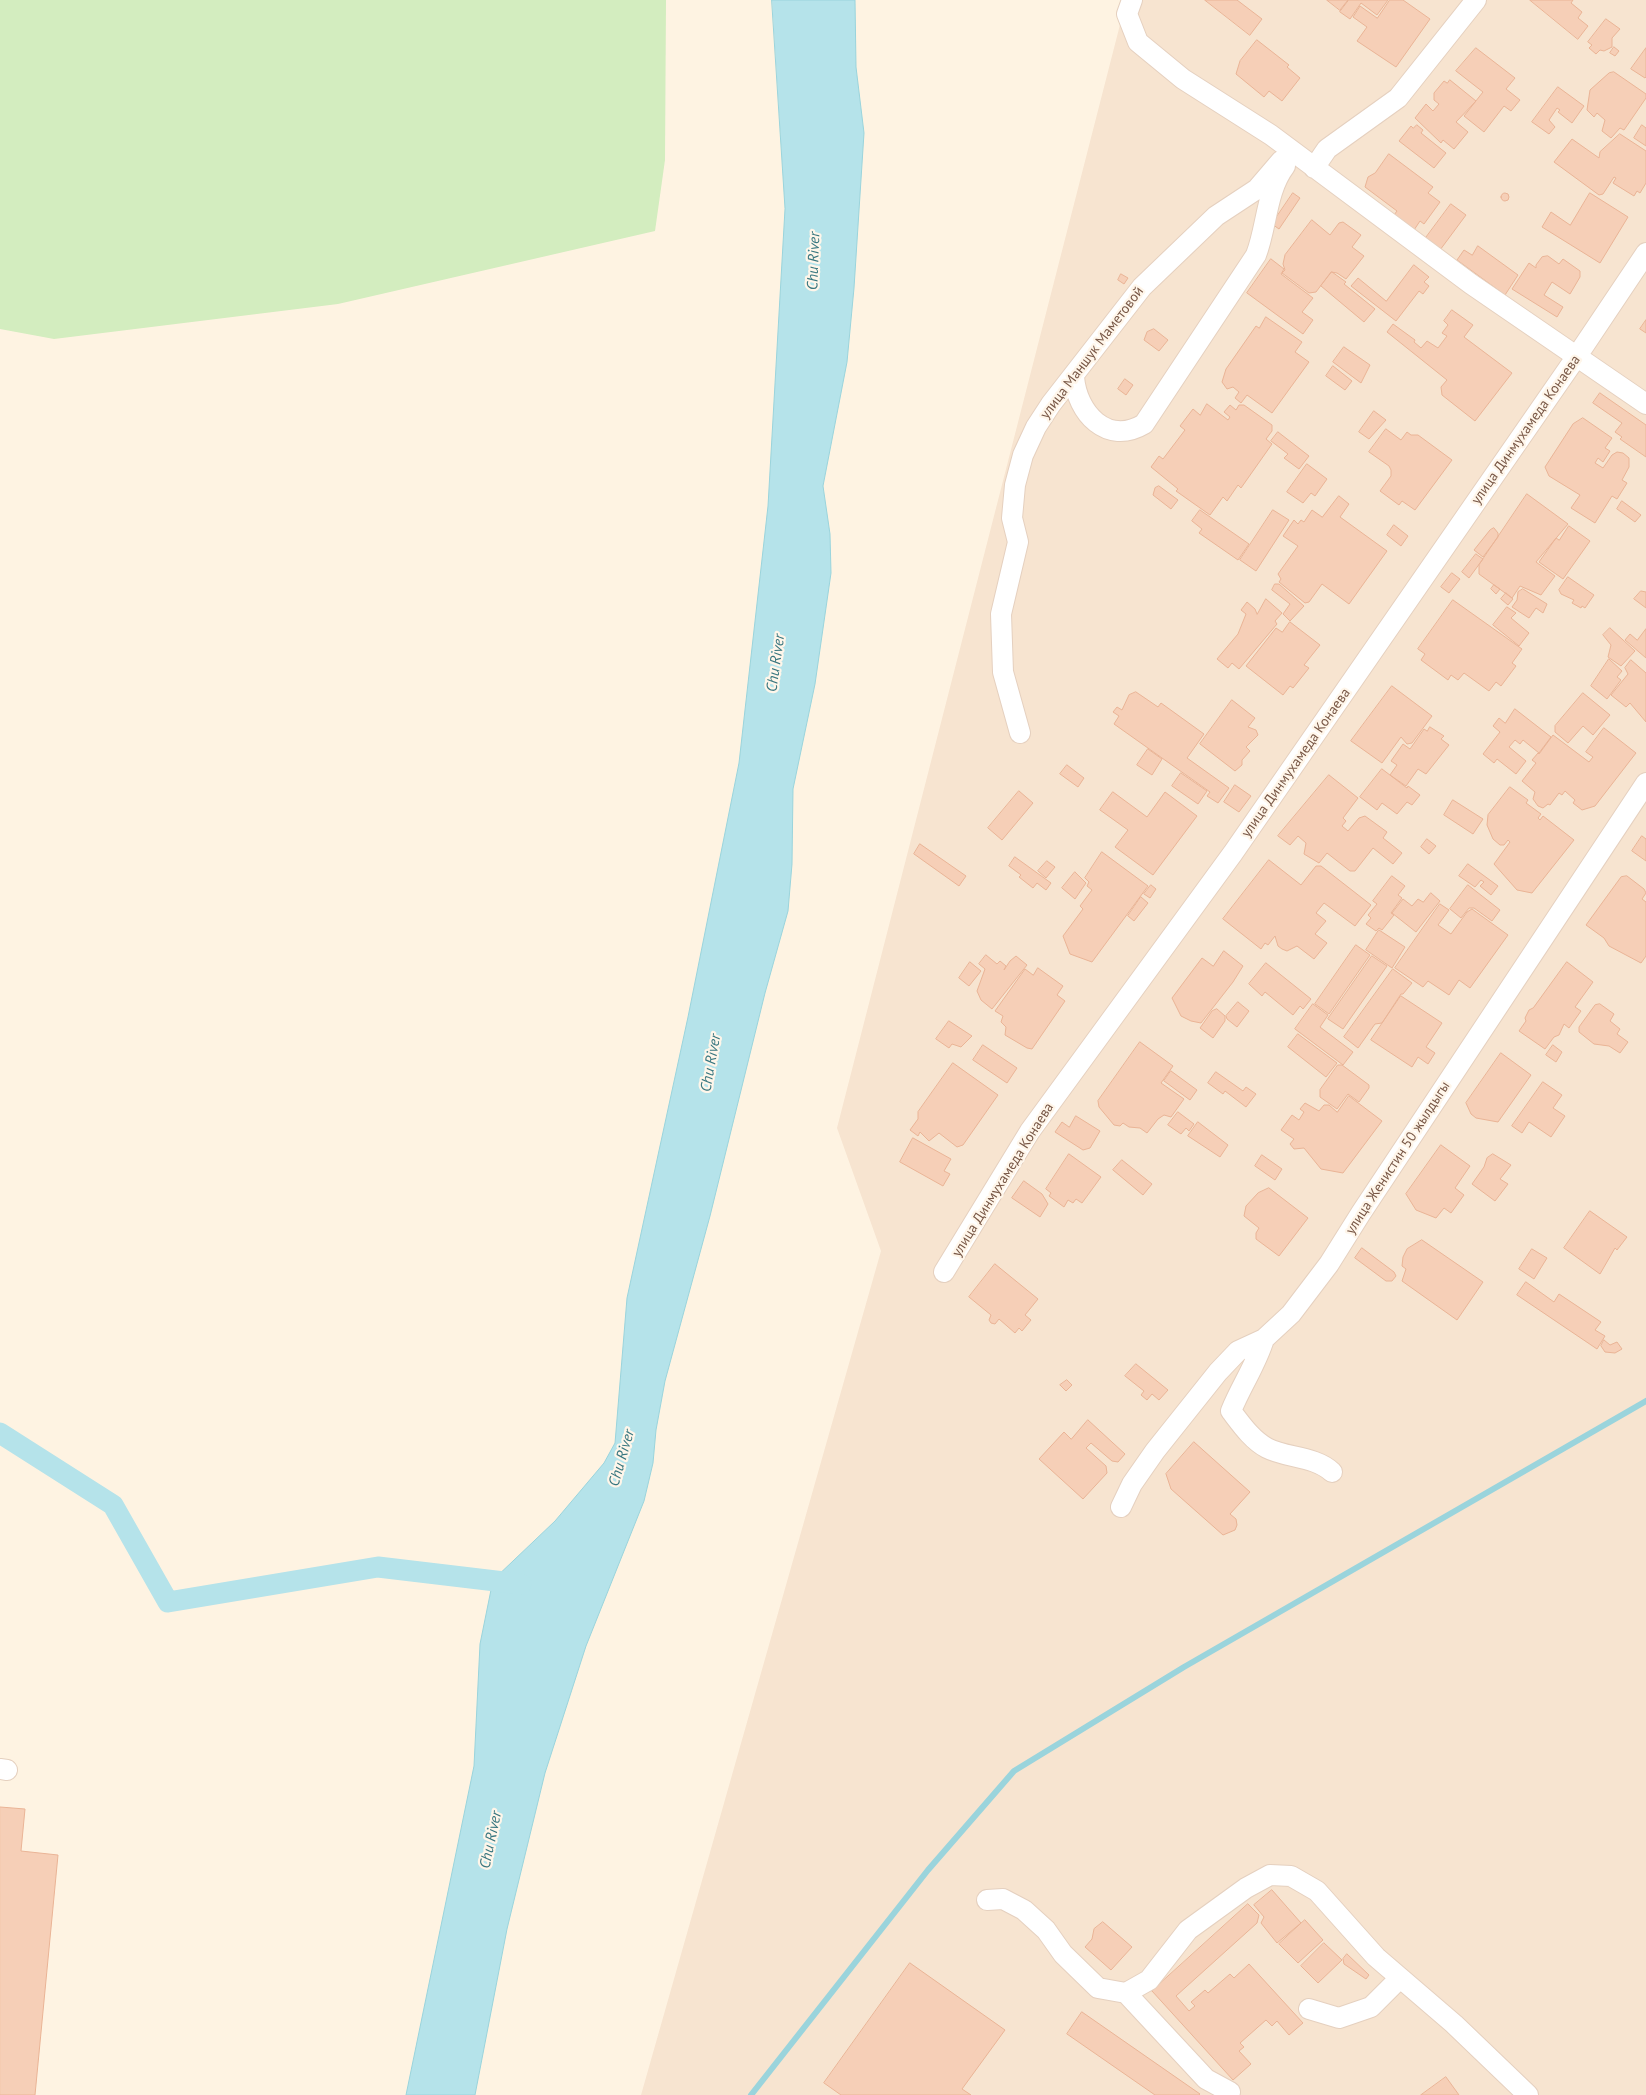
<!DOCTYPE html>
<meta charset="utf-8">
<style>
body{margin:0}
canvas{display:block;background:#fef3e2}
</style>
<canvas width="1646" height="2095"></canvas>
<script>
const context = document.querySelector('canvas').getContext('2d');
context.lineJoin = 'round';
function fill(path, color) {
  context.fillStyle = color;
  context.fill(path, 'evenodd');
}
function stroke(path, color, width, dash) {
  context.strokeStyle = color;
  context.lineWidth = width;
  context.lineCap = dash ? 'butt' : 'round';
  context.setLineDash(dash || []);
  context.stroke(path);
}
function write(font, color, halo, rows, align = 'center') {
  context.font = font + ' "PT Sans",sans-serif';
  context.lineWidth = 4.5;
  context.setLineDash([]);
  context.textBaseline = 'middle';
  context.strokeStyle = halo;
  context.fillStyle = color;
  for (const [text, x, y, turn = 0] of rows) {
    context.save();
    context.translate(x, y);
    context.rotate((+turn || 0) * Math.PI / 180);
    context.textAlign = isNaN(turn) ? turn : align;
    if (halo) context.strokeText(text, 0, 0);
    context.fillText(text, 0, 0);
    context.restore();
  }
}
const residential = new Path2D(`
 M1121 0H1646V2095H641L881 1251 837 1128 1123 13Z`);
const green = new Path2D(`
 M0 0H666L665 160 655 231 338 304 54 339 0 329Z`);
const water = new Path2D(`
 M772 0H855L856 67 864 133 854 288 847 362 823 486 830 534 831 573 815 684 793 789 792 864 788 911 765 993 710 1216 665 1381 656 1430 653 1463 644 1501 586 1646 545 1773 507 1929 475 2095H406L474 1766 480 1644 493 1580 555 1521 604 1463 615 1443 627 1298 688 1017 739 763 768 506 785 209Z`);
const stream = new Path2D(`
 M751 2095 928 1870 1014 1771 1184 1667 1646 1401`);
const canal = new Path2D(`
 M0 1433 113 1505 168 1602 378 1567 521 1584`);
const building = new Path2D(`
 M1205 0H1237L1262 19 1250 35Z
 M1327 0H1348L1340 10Z
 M1349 0H1388L1377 15 1361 3 1350 19 1340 12Z
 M1390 0H1403L1430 19 1396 67 1357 41 1367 27 1353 17 1360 6 1377 18Z
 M1530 0H1573L1571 3 1582 12 1578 18 1588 26 1578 39Z
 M1606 19 1620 29 1612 38V47L1604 51 1600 50 1596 54 1589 48 1592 45 1588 42Z
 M1257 40 1289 65 1287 67 1300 78 1282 101 1269 91 1264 97 1236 74 1240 61Z
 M1614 47 1619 51 1615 56 1610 53Z
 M1476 48 1515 78 1506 89 1520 100 1511 111 1504 106 1484 132 1464 116 1483 92 1456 71Z
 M1646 48V77L1645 78 1631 69Z
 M1614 72 1646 94V98L1624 130 1620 128 1611 138 1602 131 1605 120 1597 113 1594 117 1587 110 1590 90 1609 73Z
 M1450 80 1476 101 1456 122 1468 132 1454 149 1443 140 1441 143 1415 118 1426 104 1433 111 1439 104 1434 100V93L1444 81 1447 83Z
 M1558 87 1584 106 1572 123 1558 112 1560 110 1557 108 1549 120 1555 127 1549 134 1532 122Z
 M1417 125 1423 130 1421 133 1446 153 1434 168 1399 141 1411 126 1413 128Z
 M1642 125 1646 128V146L1634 138Z
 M1620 134 1646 151V183L1640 193 1637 191 1634 196 1613 183 1616 178 1614 177 1603 194 1599 195 1554 162 1572 139 1599 158 1600 152Z
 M1389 154 1433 187 1428 193 1440 202 1424 224 1420 221 1414 230 1394 215 1397 211 1365 187 1368 177 1375 173Z
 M1293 193 1300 198 1279 229 1272 224Z
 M1590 193 1628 217 1600 263 1542 227 1551 212 1570 225Z
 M1501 197a4 4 0 1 1 8 0a4 4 0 1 1-8 0Z
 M1451 204 1466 215 1440 250 1425 239Z
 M1312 220 1330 235 1339 223 1343 222 1361 235 1352 247 1364 256 1346 279 1337 273 1331 272 1316 292 1309 293 1282 273 1285 270 1283 264 1285 255Z
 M1478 246 1518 275 1505 295 1457 260 1464 250 1472 255Z
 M1548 256 1559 264 1563 259 1580 271V277L1570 294 1552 282 1544 295 1563 307 1557 317 1512 289 1529 263 1536 268V265L1542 257Z
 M1271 259 1284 269 1281 274 1313 298 1302 312 1313 320 1303 334 1247 293Z
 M1414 265 1429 277 1424 282 1429 286 1423 294 1419 291 1396 321 1351 286 1358 278 1386 301Z
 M1332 272 1346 282 1344 284 1375 309 1364 322 1321 286Z
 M1121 274 1128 278 1124 284 1118 280Z
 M1452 310 1473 325 1464 337 1512 373 1475 421 1442 395 1441 387 1447 380 1387 332 1393 324 1415 340 1414 342 1421 348 1427 341 1438 348 1447 336 1442 333 1448 325 1444 321Z
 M1266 317 1302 342 1295 352 1309 362 1272 413 1247 395 1241 403 1235 398 1239 392 1233 387 1227 389 1222 382 1226 369 1256 326 1259 328Z
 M1646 320V333L1640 329Z
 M1154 329 1168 340 1159 351 1144 340 1147 332Z
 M1344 347 1370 365 1361 383 1333 362Z
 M1333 366 1352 381 1345 390 1326 376Z
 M1125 379 1133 385 1126 395 1118 389Z
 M1600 393 1646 425V457L1620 439 1622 437 1615 432 1622 423 1593 403Z
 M1207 404 1228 420 1230 417 1224 412 1230 405 1236 410 1239 405H1244L1272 425V431L1266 439 1272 444 1241 488 1238 485 1227 501 1223 497 1210 515 1176 491 1178 489 1151 467 1159 456 1163 459 1185 430 1180 426 1193 409 1200 415Z
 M1374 411 1386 420 1369 439 1359 432Z
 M1583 418 1612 438 1605 448 1610 451 1603 462 1598 458 1595 463 1603 468 1612 455 1617 452 1623 453 1629 458V467L1622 480 1627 483 1617 499 1612 496 1595 523 1571 508 1580 495 1549 476 1545 467 1573 424Z
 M1386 429 1401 440 1407 432 1411 435H1418L1452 460 1415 510 1402 501 1399 505 1380 491 1391 476V470L1389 466 1369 452Z
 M1278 432 1309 456 1299 469 1284 458 1288 454 1271 441Z
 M1307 464 1327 479 1315 496 1311 493 1303 503 1287 492Z
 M1159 486 1178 500 1171 509 1153 495 1155 488Z
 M1527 494 1568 524 1536 562 1555 576 1541 595 1520 586 1512 598 1479 574V565Z
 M1339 496 1349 504 1340 517 1387 551 1349 604 1322 584 1309 602 1305 603 1279 582 1281 579 1278 574 1298 546 1283 536 1294 520 1298 524 1301 520 1304 522 1312 510 1322 517Z
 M1622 501 1641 515 1635 522 1617 509Z
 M1200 510 1249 544 1238 560 1199 533 1202 529 1192 521Z
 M1273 510 1289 520 1256 571 1240 560Z
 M1394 525 1408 536 1401 546 1387 535Z
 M1569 526 1590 541 1563 579 1539 562 1556 538 1559 540Z
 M1494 528 1498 533V537L1483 557 1474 550 1490 530Z
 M1476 554 1483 559 1469 578 1462 572Z
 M1452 573 1460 579 1449 593 1441 587Z
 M1568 577 1594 595 1585 608 1582 606 1581 608 1572 603 1574 600 1561 594 1559 590Z
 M1275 584H1279L1304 606 1290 621 1283 614 1290 604 1272 590Z
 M1494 585 1500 589 1496 594 1491 589Z
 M1523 589 1547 604 1543 613 1536 608 1529 618 1512 607 1517 600 1518 592Z
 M1641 591 1646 592V608L1634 599Z
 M1506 593 1513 599 1508 605 1501 599Z
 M1266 599 1282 613 1275 621 1277 624 1239 669 1232 663 1228 668 1217 659 1238 634 1246 614 1241 610 1247 602 1255 609 1257 614Z
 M1453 600 1522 649 1512 663 1516 666 1501 686 1496 682 1489 691 1464 673 1458 680 1451 675 1448 680 1421 660 1425 654 1418 649Z
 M1507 607 1516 613 1511 618 1529 633 1519 646 1493 625Z
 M1290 622 1320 645 1304 665 1309 668 1293 688 1290 686 1283 695 1246 666 1276 628 1282 632Z
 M1610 628 1635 651 1621 666 1608 657 1611 645 1603 635Z
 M1646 629V658L1625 640 1630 634 1637 640Z
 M1609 659 1622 671 1617 677 1621 680 1607 699 1591 686Z
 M1631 660 1646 673V722L1630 703 1626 707 1611 695 1628 674 1625 668Z
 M1392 686 1432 716 1412 743 1407 744 1401 737 1382 763 1351 741Z
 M1136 692 1158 707 1161 703 1204 734 1187 758 1229 788 1218 803 1207 796 1210 792 1114 724 1119 716 1113 712 1117 707 1122 710 1129 695Z
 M1583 693 1610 715 1593 735 1583 726 1568 743 1555 732V726Z
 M1232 700 1255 718 1248 727 1256 730 1258 735 1246 747 1250 751 1242 760V765L1235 771 1200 744Z
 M1515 709 1551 737 1539 753 1523 740 1520 744 1515 740 1509 747 1526 761 1516 774 1497 759 1494 763 1483 754 1500 732 1493 726 1499 718 1505 723Z
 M1430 727 1444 736 1441 739 1449 745 1426 774 1418 769 1406 786 1390 775 1397 765 1391 761 1403 744 1410 749 1424 729 1427 731Z
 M1604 728 1636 753 1595 806 1582 810 1573 803 1575 800 1565 791 1562 795 1559 793 1550 805 1548 804 1543 808 1538 806 1533 799 1535 792 1522 781 1536 763 1532 760 1538 753 1539 754 1553 735 1589 762 1593 757 1586 752Z
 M1148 749 1162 759 1152 775 1137 765Z
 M1067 765 1084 778 1078 787 1060 774Z
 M1382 769 1407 788 1408 786 1420 795 1412 805 1407 802 1397 814 1382 803 1377 810 1360 797Z
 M1181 773 1207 791 1198 804 1172 786Z
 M1329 775 1358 798 1343 818 1346 821 1342 826 1348 831 1359 818 1365 816 1387 832 1383 838 1402 853 1393 864 1373 848 1355 871H1350L1327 853 1319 863 1304 854 1306 843 1298 836 1290 845 1278 836Z
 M1235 785 1251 796 1239 812 1224 802Z
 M1510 787 1528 800 1526 803 1541 814 1538 818 1540 820 1543 816 1574 840 1532 893 1517 890 1494 864 1510 842 1508 840 1504 845H1500L1493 839 1487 825 1488 815Z
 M1019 791 1033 803 1002 840 988 828Z
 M1113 792 1147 817 1165 792 1197 816 1153 875 1115 847 1128 830 1100 810Z
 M1453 800 1483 819 1473 834 1444 815Z
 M1642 836 1646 839V861L1632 851Z
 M1427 839 1436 846 1429 854 1421 847Z
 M920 844 966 876 959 886 914 854Z
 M1102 852 1148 886 1092 962 1070 954 1063 936 1083 909 1080 906 1092 890 1087 886 1089 882 1085 878Z
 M1015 857 1051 883 1046 890 1037 883 1033 888 1019 877 1021 875 1009 866Z
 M1269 860 1301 885 1316 866H1321L1371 905 1355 926 1324 903 1316 913 1326 921 1315 934 1327 943 1314 959 1297 946 1287 951 1282 949 1278 946 1275 936 1268 945 1265 943 1261 949 1223 919Z
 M1047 861 1055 867 1046 878 1038 871Z
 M1468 864 1498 886 1491 895 1480 886 1484 882 1481 880 1475 887 1459 876Z
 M1075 872 1086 883 1075 899 1062 888Z
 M1392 876 1405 886 1398 895 1402 898 1391 913 1394 915 1382 930 1379 928 1376 931 1366 924 1371 918 1368 915 1377 904 1373 901Z
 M1627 876 1644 889 1646 893 1642 899 1646 902V956L1641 963 1609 946 1604 938 1586 925 1621 877Z
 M1151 885 1156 889 1150 898 1144 894Z
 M1468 885 1500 910 1492 921 1474 908H1469L1461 918 1450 909Z
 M1431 893 1440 901 1416 932 1392 913 1403 899 1412 906 1418 899 1423 902Z
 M1141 897 1148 903 1134 921 1128 916Z
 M1440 904 1449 910 1438 925 1451 934 1467 912 1472 909 1508 935 1470 988 1459 980 1449 995 1428 981 1423 987 1395 968Z
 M1379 930 1405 947 1392 968 1366 950Z
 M1356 945 1370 955 1329 1014 1315 1004Z
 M1224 951 1243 966 1233 982 1201 1023 1191 1021 1181 1016 1172 998 1202 958 1213 966Z
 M986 955 997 964 1000 961 1006 966 1004 970 1010 961 1016 956 1027 965 992 1009 981 1000 977 991 985 969 979 964Z
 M1372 956 1387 966 1343 1029 1328 1019Z
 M970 962 981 971 969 986 959 978Z
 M1567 962 1593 982 1575 1007 1581 1011 1569 1028 1564 1024 1559 1035 1554 1037 1545 1049 1519 1031 1526 1021 1525 1018 1529 1010 1533 1008Z
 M1266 963 1311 999 1303 1009 1300 1006 1293 1015 1265 992 1262 996 1249 984Z
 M1038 968 1063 986 1057 995 1065 1001 1032 1049 1027 1048 1005 1035 1006 1027 1001 1022 1003 1016 995 1011 1025 969 1033 975Z
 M1393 969 1412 983 1403 994H1401L1382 1023 1375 1024 1358 1048 1344 1037Z
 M1401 996 1442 1023 1426 1047 1435 1053 1428 1064 1418 1057 1412 1067 1371 1040Z
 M1238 1002 1249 1011 1237 1027 1227 1019 1226 1016Z
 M1313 1004 1328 1015 1320 1027 1353 1052 1343 1065 1295 1029Z
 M1600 1004 1614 1014 1610 1021 1620 1029 1617 1034 1628 1042 1620 1053 1609 1046 1594 1044 1579 1032V1027L1595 1005Z
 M1217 1009 1225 1016V1021L1213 1038 1200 1028 1212 1011Z
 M949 1021 972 1036 961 1047 952 1044 949 1048 936 1039Z
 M1298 1034 1337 1063 1326 1077 1288 1047Z
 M1140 1042 1173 1066 1161 1083 1184 1099 1171 1117 1164 1115 1158 1119 1147 1133 1140 1128 1129 1127 1123 1123 1120 1126 1114 1125 1099 1107 1098 1101Z
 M983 1045 1017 1068 1007 1083 973 1060Z
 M1553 1045 1562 1052 1556 1062 1546 1055Z
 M1501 1053 1531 1075 1498 1122 1476 1118 1471 1114 1466 1103Z
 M953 1063 998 1095 963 1145 957 1147 939 1133 929 1141 920 1132 918 1136 910 1130 918 1119V1112Z
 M1338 1065H1342L1369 1085V1088L1359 1102 1348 1094 1337 1109 1320 1097V1090Z
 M1171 1071 1197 1090 1190 1100 1164 1081Z
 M1216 1072 1243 1091 1246 1087 1256 1094 1246 1107 1225 1091 1223 1094 1208 1083Z
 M1543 1082 1562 1095 1553 1108 1565 1116 1551 1137 1529 1122 1522 1133 1512 1126Z
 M1349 1096 1382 1121 1343 1173 1321 1169 1304 1148 1294 1149 1290 1144 1294 1139 1281 1130 1292 1115 1299 1120 1304 1112 1300 1109 1305 1103 1319 1111 1324 1105H1329L1337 1112Z
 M1178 1112 1194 1124 1189 1131 1186 1128 1181 1134 1168 1125Z
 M1076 1116 1100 1131 1090 1148 1083 1150 1055 1132 1062 1122 1069 1127Z
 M1198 1122 1228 1145 1220 1157 1188 1136Z
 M913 1138 951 1159 944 1171 950 1174 943 1186 900 1162Z
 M1441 1145 1470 1166 1455 1188 1464 1195 1451 1213 1444 1208 1436 1218 1416 1210 1406 1194Z
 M1069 1154 1101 1177 1082 1203 1076 1199 1073 1203 1068 1200 1064 1207 1049 1196 1051 1193 1046 1189Z
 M1493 1154 1511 1165 1500 1179 1508 1184 1495 1201 1472 1184 1484 1167 1487 1158Z
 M1262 1155 1282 1169 1275 1180 1255 1166Z
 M1122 1160 1152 1184 1143 1195 1113 1170Z
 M1024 1181 1042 1194 1048 1204 1040 1217 1012 1198Z
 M1269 1188 1308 1218 1279 1256 1256 1239V1233L1259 1228 1244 1216 1246 1206 1258 1193Z
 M1590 1211 1627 1237 1617 1250 1615 1248 1600 1274 1564 1248Z
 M1422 1240 1483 1282 1457 1320 1402 1281 1406 1269 1402 1266 1403 1257 1407 1249Z
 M1362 1248 1394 1272 1396 1276 1392 1281H1386L1355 1258Z
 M1532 1249 1547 1258 1534 1279 1519 1269Z
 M995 1264 1038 1299 1025 1315 1031 1320 1022 1331 1019 1328 1015 1333 999 1319 995 1324 991 1323 989 1320 991 1315 969 1297Z
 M1526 1282 1554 1302 1559 1294 1601 1322 1595 1330 1605 1336 1597 1349 1517 1295Z
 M1604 1340 1610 1345 1617 1342 1622 1349 1615 1353 1605 1352 1601 1346Z
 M1136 1364 1168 1390 1159 1400 1152 1394 1147 1400 1141 1395 1144 1391 1125 1376Z
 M1067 1380 1072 1385 1066 1391 1060 1385Z
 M1088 1420 1125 1454 1118 1462 1112 1461 1091 1443 1086 1448 1106 1466 1107 1473 1083 1499 1039 1459 1064 1432 1071 1439Z
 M1194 1442 1250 1492 1230 1514 1236 1519 1237 1525 1235 1530 1223 1535 1171 1489 1166 1474Z
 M0 1807 25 1809 21 1851 58 1855 35 2095H0Z
 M1272 1890 1301 1923 1277 1943 1261 1923 1264 1917 1254 1905Z
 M1248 1904 1259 1915 1257 1923 1176 1996 1189 2011 1195 2006 1191 2002 1205 1990 1208 1993 1230 1974 1234 1978 1249 1964 1303 2023 1289 2035 1277 2021 1272 2026 1266 2020 1240 2043 1244 2047 1239 2051 1251 2064 1233 2080 1152 1991Z
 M1305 1920 1323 1940 1298 1963 1279 1944Z
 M1103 1922 1132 1947 1111 1970 1085 1947 1092 1939 1094 1929Z
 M1324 1943 1342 1960 1318 1983 1301 1966Z
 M1347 1954 1369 1975 1366 1979 1344 1964 1343 1959Z
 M910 1963 1005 2030 962 2089 971 2095H841L824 2083Z
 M1082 2012 1200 2094 1199 2095H1155L1067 2034Z
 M1446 2077 1459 2095H1421Z`);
const minor = new Path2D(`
 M1132 0 1127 14 1138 42 1183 79 1271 135 1471 284 1646 404
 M1314 168 1327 149 1398 98 1476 0
 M1074 377C1077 413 1107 446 1144 424L1256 255C1267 227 1266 191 1285 166
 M1020 733 1003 672 1001 614 1018 542 1012 518 1015 485 1023 455 1036 427 1051 404 1142 287 1216 216 1257 189 1281 161 1295 153
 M944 1272 1030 1131 1233 853 1577 356 1646 253
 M1264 1339C1256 1365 1241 1386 1231 1411 1241 1424 1252 1440 1267 1448 1286 1458 1315 1456 1332 1472
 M1121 1507 1132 1484 1155 1451 1218 1372 1238 1351 1264 1339 1291 1314 1329 1264 1361 1213 1646 783
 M0 1769 7 1770
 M987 1900 1003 1899 1024 1910 1046 1930 1063 1954 1098 1988 1126 1993 1149 1980 1188 1930 1246 1888 1270 1875 1291 1876 1317 1891 1376 1957 1454 2024 1528 2095
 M1126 1993 1206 2079 1230 2092
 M1309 2009 1339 2018 1371 2007 1400 1978`);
const streetNames = [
 ["улица Маншук Маметовой",1092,353,-53],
 ["улица Динмухамеда Конаева",1526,430,-55],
 ["улица Динмухамеда Конаева",1296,763,-55],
 ["улица Женистин 50 жылдыгы",1398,1158,-57],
 ["улица Динмухамеда Конаева",1003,1180,-58]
];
const waterNames = [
 ["Chu River",814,261,-88],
 ["Chu River",776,663,-82],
 ["Chu River",711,1063,-80],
 ["Chu River",622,1458,-74],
 ["Chu River",491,1840,-78]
];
fill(residential, '#f7e4d0');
fill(green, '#d3edbf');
fill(water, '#b5e3ea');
stroke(water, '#9ad4dc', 1);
stroke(stream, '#9ad4dc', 6);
stroke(canal, '#b5e3ea', 21);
fill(building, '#f6cfb7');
stroke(building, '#eab496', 1);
stroke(minor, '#e5d0bf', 22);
stroke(minor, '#fff', 20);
write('14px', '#785746', '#fff6ea', streetNames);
write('italic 15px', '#38767f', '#fff6ea', waterNames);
</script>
